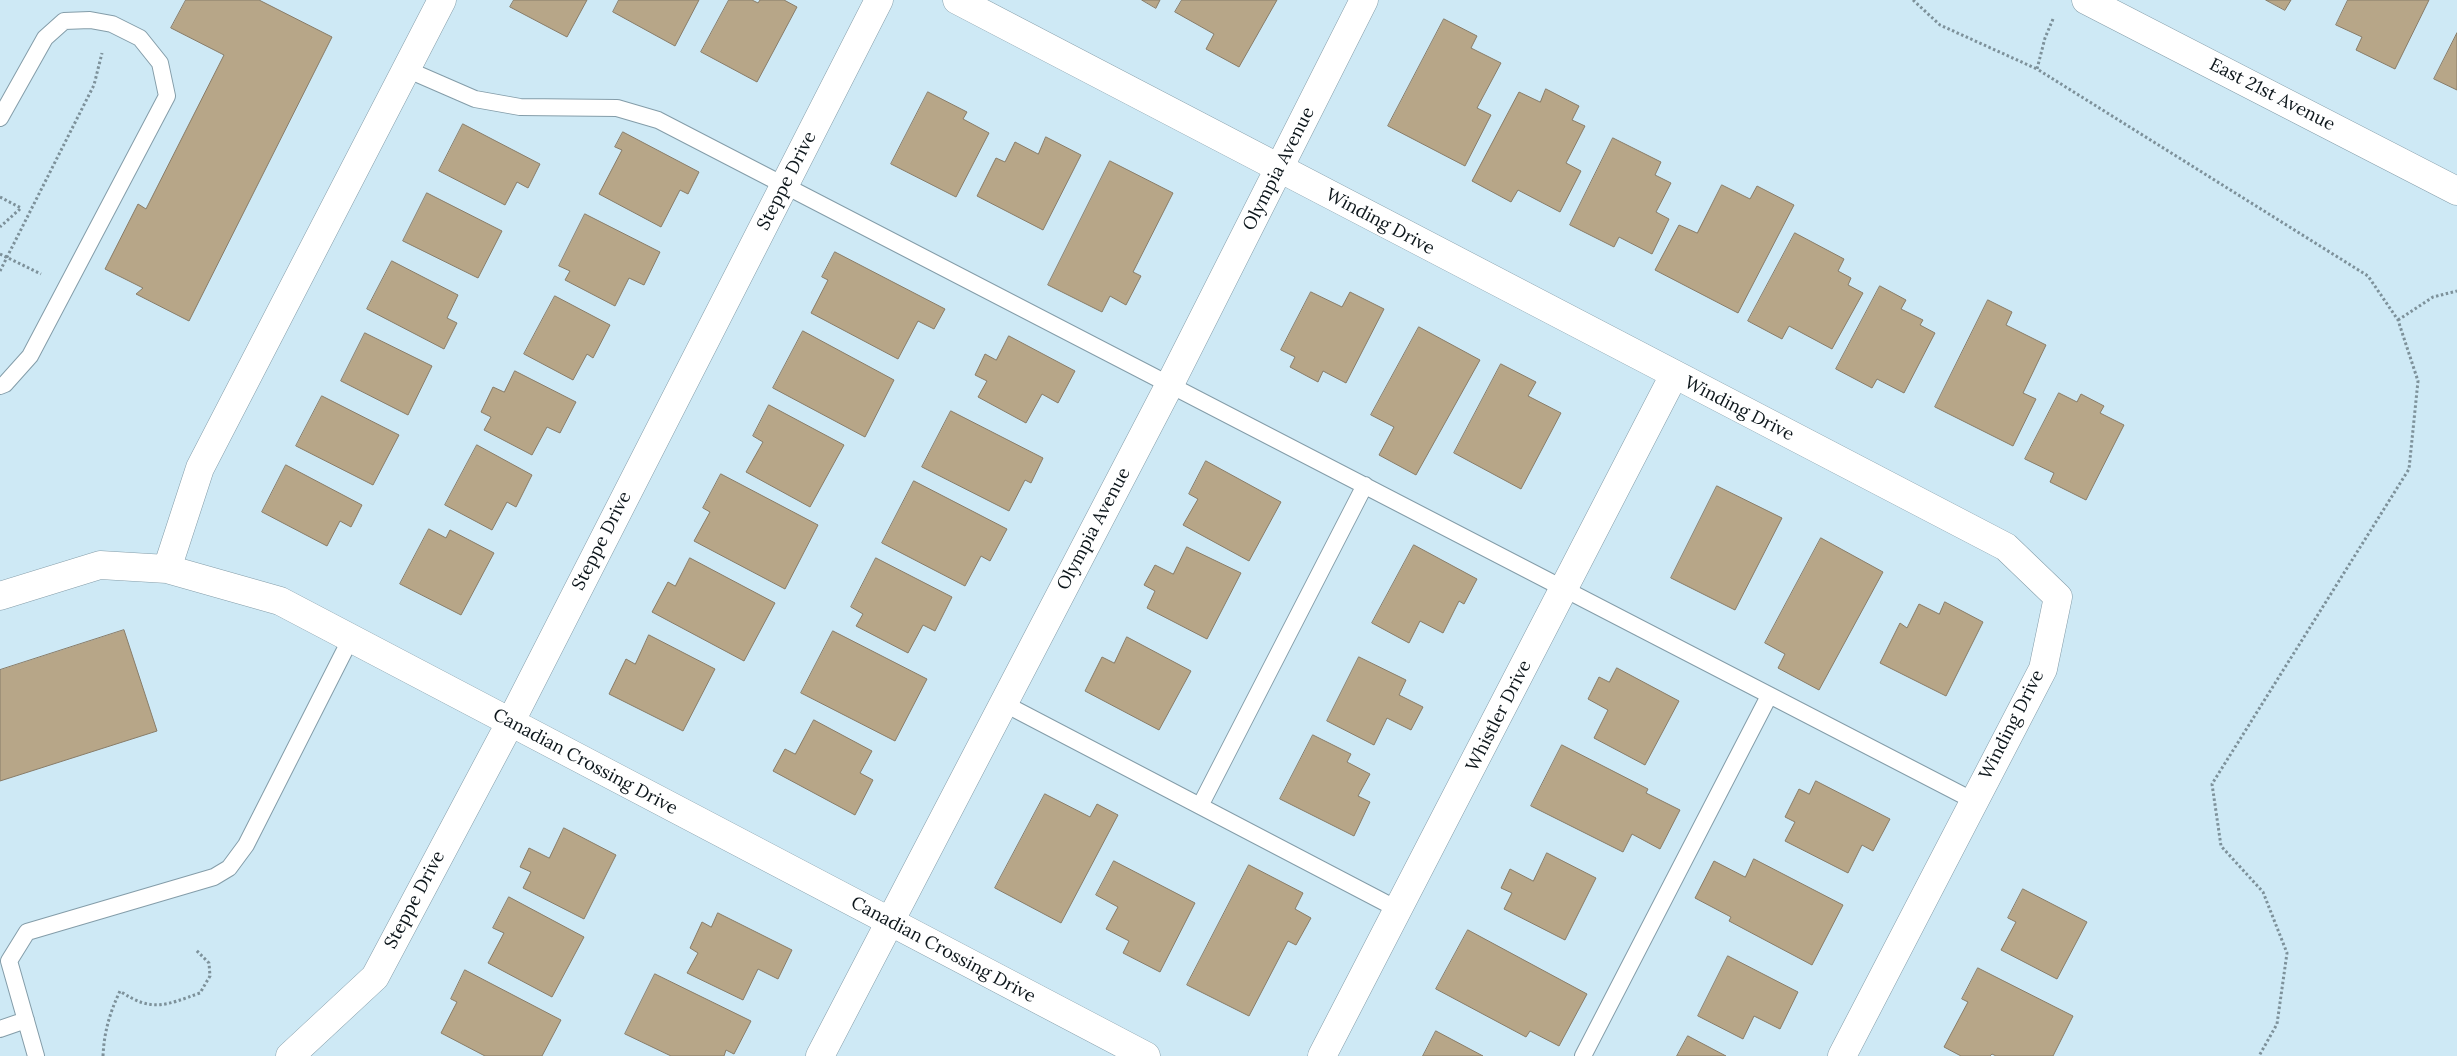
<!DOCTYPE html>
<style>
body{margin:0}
canvas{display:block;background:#cee9f5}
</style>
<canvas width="2457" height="1056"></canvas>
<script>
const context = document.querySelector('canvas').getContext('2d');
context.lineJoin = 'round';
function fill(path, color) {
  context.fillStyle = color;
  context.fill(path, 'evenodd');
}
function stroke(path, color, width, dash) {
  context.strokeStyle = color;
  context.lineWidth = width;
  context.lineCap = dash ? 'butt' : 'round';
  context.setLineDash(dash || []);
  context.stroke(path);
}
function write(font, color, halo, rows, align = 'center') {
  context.font = font + ' Lora,serif';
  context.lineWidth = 4.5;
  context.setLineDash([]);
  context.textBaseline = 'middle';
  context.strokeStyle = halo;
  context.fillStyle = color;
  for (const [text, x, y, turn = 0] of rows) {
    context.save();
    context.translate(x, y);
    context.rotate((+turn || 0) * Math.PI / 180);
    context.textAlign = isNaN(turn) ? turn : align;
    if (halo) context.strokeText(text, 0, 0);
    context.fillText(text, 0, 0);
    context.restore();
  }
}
const building = new Path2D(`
 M186 0H259L332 37 189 321 136 294 143 288 105 269 138 204 146 209 224 55 171 28Z
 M514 0H587L567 37 510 7Z
 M619 0H699L675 46 613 12Z
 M729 0H752L758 3 760 0H784L797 7 757 82 701 52Z
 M1142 0H1160L1156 8Z
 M1182 0H1277L1239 67 1206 49 1214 34 1175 12Z
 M2266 0H2291L2285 10Z
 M2348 0H2429L2395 69 2356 50 2362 37 2336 25Z
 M1444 19 1477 36 1471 48 1501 63 1477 108 1491 115 1465 166 1388 126Z
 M2457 33V90L2434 79Z
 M1546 89 1579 106 1572 120 1585 126 1566 163 1581 171 1560 212 1518 190 1511 202 1472 181 1519 92 1540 102Z
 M928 92 967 112 963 119 989 133 956 197 891 164Z
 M463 124 540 164 528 188 517 182 505 205 439 171Z
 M623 132 699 172 688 194 680 190 661 227 599 194 622 150 615 147Z
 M1046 137 1081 155 1043 230 977 196 996 158 1005 162 1015 142 1038 154Z
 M1613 138 1661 162 1655 175 1671 183 1656 212 1669 219 1652 254 1619 237 1614 247 1570 225Z
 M1110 161 1173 193 1133 272 1141 276 1126 305 1110 296 1102 312 1048 285Z
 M1722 185 1750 199 1757 186 1794 205 1738 313 1655 270 1679 225 1697 233Z
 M427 193 502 231 478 278 403 241Z
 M585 214 660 252 644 285 629 278 615 306 565 280 570 271 559 266Z
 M1795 233 1844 259 1838 271 1851 278 1848 285 1863 293 1832 349 1789 326 1782 339 1748 321Z
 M835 252 945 309 934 329 918 321 898 359 811 313 828 280 822 277Z
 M392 261 458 295 447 318 457 323 444 349 367 309Z
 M1880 286 1906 300 1901 309 1923 320 1920 325 1935 333 1904 393 1877 379 1872 388 1836 369Z
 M1311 292 1342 307 1350 292 1384 309 1346 383 1323 371 1318 382 1290 367 1295 357 1281 350Z
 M555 296 610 325 593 358 587 354 573 380 524 354Z
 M1988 300 2012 312 2006 325 2046 345 2023 393 2036 399 2013 446 1935 407Z
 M1419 327 1480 360 1416 475 1379 455 1394 427 1371 415Z
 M803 331 894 380 865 437 773 388Z
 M365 333 432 366 408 415 341 381Z
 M1009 336 1075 371 1058 403 1042 394 1026 423 978 397 987 381 975 375 985 354 996 360Z
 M1501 364 1536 382 1528 396 1561 413 1521 489 1454 453Z
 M515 371 576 402 560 433 547 427 532 455 484 430 491 417 481 412 493 387 504 392Z
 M2059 393 2077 402 2081 394 2104 406 2100 413 2124 425 2086 500 2050 482 2054 473 2025 459Z
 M322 396 399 435 373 485 296 446Z
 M769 405 844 445 810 507 746 472 763 442 753 436Z
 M951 411 1043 458 1031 483 1025 480 1009 511 922 467Z
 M477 445 532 475 516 507 507 502 492 530 445 505Z
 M1206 461 1281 502 1249 561 1183 525 1198 499 1189 494Z
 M286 465 362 505 351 527 340 521 327 546 262 512Z
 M721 474 818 525 785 589 694 541 710 512 703 508Z
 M914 481 1007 529 990 561 981 556 965 586 882 543Z
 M1717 486 1782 518 1735 610 1671 578Z
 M429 529 446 538 450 530 494 553 461 615 400 584Z
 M1821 538 1883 572 1819 690 1778 668 1785 654 1765 643Z
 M1414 545 1477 579 1464 604 1459 601 1443 633 1420 621 1409 643 1372 623Z
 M1187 547 1241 573 1207 639 1147 608 1155 591 1144 585 1155 565 1173 574Z
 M690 558 775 603 744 661 652 612 668 582 675 586Z
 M876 558 952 597 935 631 923 625 908 653 856 626 863 614 851 607Z
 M1945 602 1983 622 1946 696 1880 663 1900 623 1907 628 1919 604 1939 614Z
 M124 630 157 731 0 781V670Z
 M833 631 927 679 895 741 801 693Z
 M649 635 715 669 683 731 609 694 626 659 635 664Z
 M1127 637 1191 671 1159 730 1085 691 1102 657 1114 663Z
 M1359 657 1406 680 1399 695 1423 707 1411 730 1387 718 1374 745 1327 721Z
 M1617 668 1679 701 1645 765 1594 738 1608 710 1588 699 1599 677 1609 682Z
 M814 720 872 751 860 773 873 780 855 815 773 771 785 749 795 754Z
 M1313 735 1351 754 1347 762 1370 774 1358 796 1370 802 1354 836 1280 799Z
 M1562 745 1648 789 1646 793 1680 810 1660 849 1632 834 1623 852 1531 806Z
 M1816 781 1890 819 1873 851 1862 845 1848 873 1785 841 1795 822 1785 817 1799 789 1809 794Z
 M1045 794 1090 817 1097 804 1118 815 1061 923 995 888Z
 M564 828 616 855 584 919 523 888 531 872 520 867 529 848 549 858Z
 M1547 853 1596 878 1565 940 1504 909 1512 893 1501 888 1510 869 1533 881Z
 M1754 859 1843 905 1812 965 1729 921 1731 917 1695 898 1714 861 1745 877Z
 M1114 861 1195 903 1160 972 1123 953 1129 941 1106 929 1118 907 1096 895Z
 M1249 865 1303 893 1295 909 1311 918 1296 945 1288 941 1249 1016 1187 985Z
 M2023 889 2087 922 2057 979 2001 950 2016 922 2008 918Z
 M509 897 584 937 552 997 488 963 504 933 493 928Z
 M718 913 792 950 778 979 758 969 743 1000 687 973 698 953 690 948 702 922 711 927Z
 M1468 930 1587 994 1559 1046 1530 1031 1526 1037 1436 989Z
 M1728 956 1798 992 1780 1029 1754 1016 1743 1039 1698 1016Z
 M1978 968 2073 1016 2053 1056H1996L1992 1054 1990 1056H1961L1944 1047 1968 1002 1962 999Z
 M465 970 561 1020 542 1056H485L441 1033 457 1002 451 999Z
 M655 974 751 1021 734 1054 726 1050 724 1056H671L625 1034Z
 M1436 1031 1483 1056H1423Z
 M1688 1036 1726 1056H1677Z`);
const path = new Path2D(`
 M1913 0 1940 25 2037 69
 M2053 19 2045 38 2037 69 2368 276 2398 320 2418 381 2409 469 2212 784 2221 846 2263 892 2287 953 2277 1024 2259 1056
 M0 197 21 208 0 227
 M0 254 41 274
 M0 271 94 85 102 53
 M2398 320 2433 297 2457 291
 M103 1056C104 1032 110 1012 120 991 152 1013 166 1005 200 993L210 976 209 963 196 950`);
const lane = new Path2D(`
 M406 69 475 99 520 107 617 108 658 120 1974 801
 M0 118 45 38 64 21 90 20 112 24 140 38 160 63 167 96 30 356 5 384 0 386
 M1003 703 1399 910
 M1200 806 1365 485
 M0 1029 26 1020
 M36 1056 9 961 27 932 214 877 229 868 246 845 351 638
 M1583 1056 1769 696`);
const street = new Path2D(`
 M957 0 2006 547 2058 597 2043 669 1842 1056
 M167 569 200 468 442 0
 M0 596 100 565 167 569 280 601 1146 1056
 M290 1056 375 977 510 723 879 0
 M820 1056 1170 384 1364 0
 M1322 1056 1674 375`);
const secondary = new Path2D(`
 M2086 0 2457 191`);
const streetNames = [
 ["East 21st Avenue",2272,95,27],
 ["Olympia Avenue",1279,169,-63],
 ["Steppe Drive",787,181,-63],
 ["Winding Drive",1380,222,28],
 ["Winding Drive",1739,409,27],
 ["Olympia Avenue",1094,529,-62],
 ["Steppe Drive",602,541,-63],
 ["Whistler Drive",1499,716,-63],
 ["Winding Drive",2012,725,-63],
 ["Canadian Crossing Drive",585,762,28],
 ["Steppe Drive",415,900,-62],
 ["Canadian Crossing Drive",943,950,28]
];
fill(building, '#b7a688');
stroke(building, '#887c68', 1);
stroke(lane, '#849da9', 18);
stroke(street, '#849da9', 29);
stroke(secondary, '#849da9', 29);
stroke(path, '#7d919a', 3, [2.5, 2.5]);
stroke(lane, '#fff', 16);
stroke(street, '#fff', 28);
stroke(secondary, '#fff', 28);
write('18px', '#0d161b', '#fff', streetNames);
</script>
